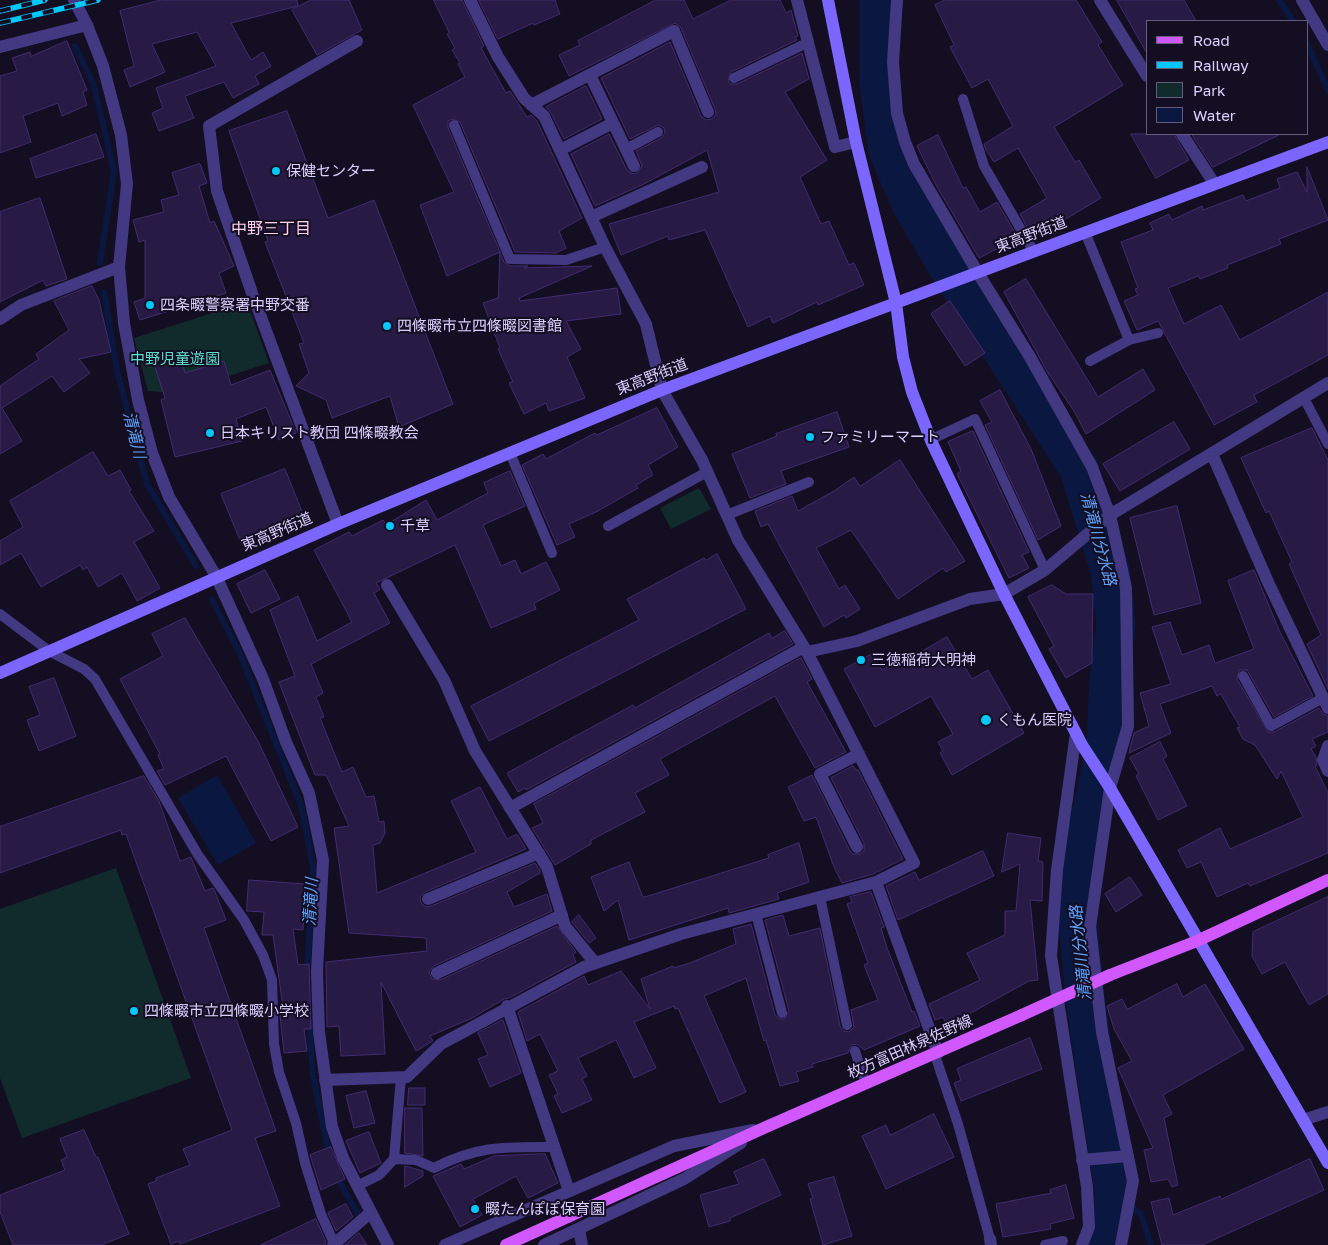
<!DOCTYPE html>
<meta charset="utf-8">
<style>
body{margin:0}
#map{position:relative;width:1328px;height:1245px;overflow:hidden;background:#140e23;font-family:"Golos Text",sans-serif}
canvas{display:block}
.legend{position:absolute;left:1146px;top:20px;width:162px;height:115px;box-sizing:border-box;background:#140e23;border:1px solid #635c7b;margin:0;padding:6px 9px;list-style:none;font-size:15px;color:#dad0ff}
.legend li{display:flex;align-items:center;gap:10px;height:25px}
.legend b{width:25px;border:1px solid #635c7b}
</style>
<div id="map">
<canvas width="1328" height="1245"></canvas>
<ul class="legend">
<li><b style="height:6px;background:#d157ff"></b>Road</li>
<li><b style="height:6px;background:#00c8fb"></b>Railway</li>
<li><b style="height:14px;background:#112b2d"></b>Park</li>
<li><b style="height:14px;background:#0a1841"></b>Water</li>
</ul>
</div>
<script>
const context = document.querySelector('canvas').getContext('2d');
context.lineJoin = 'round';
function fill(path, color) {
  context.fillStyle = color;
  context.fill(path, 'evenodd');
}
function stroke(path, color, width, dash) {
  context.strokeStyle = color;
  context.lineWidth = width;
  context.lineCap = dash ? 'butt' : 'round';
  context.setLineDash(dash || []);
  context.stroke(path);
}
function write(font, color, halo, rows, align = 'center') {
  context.font = font + ' "Golos Text","Noto Sans JP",sans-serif';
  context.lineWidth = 4;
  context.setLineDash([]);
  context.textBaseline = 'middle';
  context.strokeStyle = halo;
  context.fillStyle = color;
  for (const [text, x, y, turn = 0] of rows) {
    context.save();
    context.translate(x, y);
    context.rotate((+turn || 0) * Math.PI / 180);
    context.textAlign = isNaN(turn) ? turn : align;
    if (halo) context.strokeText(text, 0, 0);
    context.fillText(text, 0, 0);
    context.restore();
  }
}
const green = new Path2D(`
 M247 302 269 363 176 393 148 391 134 338Z
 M699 488 711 509 671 529 660 508Z
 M116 868 191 1078 22 1138 0 1078V909Z`);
const water = new Path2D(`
 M217 775 256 843 218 865 178 798Z`);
const stream = new Path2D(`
 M1279 0 1293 21
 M1307 44 1328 90
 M75 46 94 86 114 171 100 263
 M104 292 117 371 147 484 196 566
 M212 599 240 654 302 808 313 868 307 972
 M309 1022 313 1075 329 1155
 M335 1174 358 1214
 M1115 1196 1141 1214 1151 1245`);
const river = new Path2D(`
 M879 0V84L888 151 912 206 946 264 1079 469 1110 570 1116 625 1109 680 1106 743 1075 895 1086 1006 1115 1196 1102 1245`);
const building = new Path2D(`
 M161 0H297L298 6 231 23 251 60 263 52 271 66 255 76 259 84 233 98 224 82 185 96 194 118 159 131 152 113 163 108 156 88 216 66 197 32 152 44 165 72 130 87 124 70 134 66 120 11Z
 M311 0H349L362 30 317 55 292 10Z
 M434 0H462L484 46 481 48 506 93 510 91 527 117 531 115 537 121 582 218 559 231 566 248 556 253 515 252 460 122 452 119 448 121V128L500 252 447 276 420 205 454 192 413 105 465 77 458 64 460 63 452 50 455 48 447 34 449 33Z
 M479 0H555L560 14 534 25 533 23 498 39Z
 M656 0H684L693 19 731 0H780L786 13 791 10 798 36 795 37 797 40 731 72 728 81 731 84H737L802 53 809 79 785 92 827 160 800 177 821 224 829 221 849 265 854 263 864 285 818 305 817 302 773 323 770 316 748 327 705 230 669 240 668 236 621 255 609 224 719 192 707 150 644 184 595 206 571 154 609 134 627 170 633 174 637 173 642 166 636 151 661 138 665 133 664 128 658 125 630 139 601 78 670 42 701 116 706 120 712 119 716 114 715 109 681 28 675 23 569 76 559 55 580 45 578 41Z
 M945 0H1076L1102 42 1098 45 1123 85 1054 127 1075 162 1079 160 1101 198 1064 220 1060 213 1029 231 1020 214 1047 198 1018 148 994 162 986 150 984 144 1013 126 988 79 972 88 950 47 954 45 935 5Z
 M1117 0H1184L1196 21H1147V53Z
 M67 41 87 90 83 92 87 105 62 116 58 103 23 116 31 142 0 153V76L17 71 12 58 30 52 31 56Z
 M586 86 602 119 564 139 551 113 546 107Z
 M287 111 328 218 374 200 453 404 399 427 390 396 332 418 326 400 296 386 309 373 299 344 304 343 265 242 268 241 229 131Z
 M96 134 104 157 36 178 30 159Z
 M1131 134H1174L1189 160 1156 178Z
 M1192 134H1281L1213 167Z
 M938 135 963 188 966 187 980 212 997 202 1018 238 979 258 936 185 917 146Z
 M200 164 207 183 199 186 210 223 214 221 234 266 219 273 226 293 140 320 134 302 145 298V240L139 242 133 220 164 212 161 200 179 195 172 173Z
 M1307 167 1328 220 1279 239 1281 244 1227 265 1228 268 1200 279 1198 276 1168 288 1184 324 1221 305 1240 340 1328 292V355L1254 395 1257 402 1214 425 1158 321 1137 330 1124 301 1138 295 1135 289 1138 288 1121 242 1153 230 1150 223 1169 214 1172 220 1202 206 1203 210 1243 195 1246 201 1280 188 1277 179 1297 172 1307 192Z
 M40 198 67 279 46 286 43 280 0 302V212Z
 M500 252 504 262 510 266H528L524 268 592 266 519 298 520 301 617 288 621 314 566 321 581 349 567 357 585 398 549 411 546 403 524 414 509 383 513 382 498 349 500 348 483 303 498 298Z
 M1026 279 1098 397 1143 369 1155 390 1086 434 1074 411 1048 373 1004 292Z
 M92 286 99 300 111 352 79 359 90 373 64 392 52 376 2 408 22 441 0 454V386L39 359 36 354 69 330 54 301Z
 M950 301 985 353 965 366 931 314Z
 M180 354 185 373 224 361 231 385 270 370 296 433 279 440 266 407 236 419 242 441 175 457 161 400 165 398 153 361Z
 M1000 390 1031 449 1061 526 1038 540 985 425 992 422 980 401Z
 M657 408 678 447 648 465 653 475 636 485 638 488 598 511 569 524 575 537 557 545 522 465 543 454 546 459 595 433 596 435Z
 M837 412 849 447 781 471 786 484 750 498 732 454 777 436 776 434Z
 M1174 422 1190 449 1120 491 1103 464Z
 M1312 428 1328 460V689L1307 644 1321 635 1289 564 1292 562 1269 511 1266 513 1241 458Z
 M973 431 1029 552 1022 555 1029 568 1009 578 957 474 961 471 948 442Z
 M93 452 108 476 120 470 131 490 129 491 154 531 134 542 160 588 137 601 122 573 98 587 87 567 83 570 80 565 41 587 21 553 0 565V541L23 527 10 501Z
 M900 460 965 561 946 572 943 568 898 599 851 530 816 548 839 589 845 585 860 609 846 618 844 615 824 627 768 524 761 527 755 511 792 496 798 511 834 491 854 477 860 486Z
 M285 469 305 519 242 545 221 494Z
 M510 471 525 506 483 525 501 566 515 560 521 574 546 562 560 590 534 603 536 609 491 628 455 545 376 583 380 589 374 593 390 623 311 664 323 693 316 697 324 717 320 718 342 772 353 767 366 797 374 796 379 822 384 821 385 833 380 843 373 845 377 893 476 852 451 801 480 787 507 839 517 834 526 849 425 892 420 897 421 903 426 907 431 906 535 863 540 870V873L507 892 514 907 547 894 552 911 434 966 429 972 432 979 440 980 557 926 576 952 573 955 576 962 509 998 504 999 472 1018 430 1036 433 1041 416 1051 381 982 385 1054 341 1056 339 1026 327 1027 326 962 427 951 426 938 349 933 334 828 349 826 326 775H315L290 711 279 682 295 676 270 610 298 596 317 641 352 622 314 550 349 532 352 536 383 520 386 525 426 500 437 520 488 493 484 483Z
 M1177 506 1201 603 1154 615 1130 518Z
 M717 554 746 609 489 741 471 706 639 620 627 599 704 558 706 560Z
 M265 570 280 599 251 613 237 584Z
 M1254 570 1280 632 1313 696 1274 717 1247 670H1239L1237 679 1268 732H1274L1319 708 1323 714 1328 716V732L1312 739 1316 746 1311 749 1316 757 1317 765 1315 766 1328 793V853L1250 886 1248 883 1217 897 1201 862 1187 868 1178 850 1220 828 1230 849 1303 817 1281 771 1277 779 1255 745 1243 739 1237 728 1240 727 1221 694 1217 696 1212 686 1160 704 1171 733 1129 753 1134 733 1149 726 1140 693 1171 684 1152 627 1170 622 1182 655 1209 645 1215 663 1254 649 1228 581Z
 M1052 585 1066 594H1093L1092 663 1066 678 1049 649 1054 646 1028 597Z
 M185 618 259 743 298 827 271 841 226 756 165 785 157 771 164 769 158 755 160 754 120 679 163 656 152 634Z
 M785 631 793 644 526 790 525 788 518 792 507 773 633 705 635 708 769 633 772 638Z
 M947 637 972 679 988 670 1024 733 952 775 940 753 943 751 938 742 953 734 931 696 875 727 844 669 873 653 882 670 898 661 900 664Z
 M801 658 812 679 807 682 846 752 815 768 775 696 660 759 669 775 635 793 645 812 591 840V844L555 865 532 828 543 823 534 804Z
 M54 678 76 736 39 751 27 720 40 715 29 687Z
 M1160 742 1167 756 1163 759 1187 806 1158 820 1136 776 1139 774 1130 758Z
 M853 766 856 770H858L903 859 873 874 842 883 834 867 816 817 804 821 788 787 812 775 850 851 853 854H860L864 851V843L831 778Z
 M144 776 159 801 180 861 191 857 205 891 213 888 215 892 226 920 204 928 276 1131 255 1138 280 1206 180 1244 179 1241 171 1244 148 1184 156 1181V1178L190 1165 183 1149 232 1130 126 834 122 835 121 830 0 873V827Z
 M1008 833 1041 838 1038 861 1043 862 1042 901 1030 900 1038 980 1029 981 947 1026 943 1017 935 1020 929 1004 980 980 967 953 1005 935V911H1016L1020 864 1002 872Z
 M799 843 809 882 777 893 779 899 729 913 728 908 629 940 618 900 604 911 591 877 629 862 643 897H645L769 858 768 855Z
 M983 851 994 876 898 920 886 886 915 872 919 880Z
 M1130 877 1142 895 1116 912 1105 894Z
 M249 880 306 884 303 930 293 929 298 965 309 964 311 1029H304L307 1051 284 1053 280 1016 284 1015 273 935H262L264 912 247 911Z
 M871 892 884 927 881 928 887 948 912 1012 914 1011 920 1026 864 1050 857 1044 852 1045 848 1053 812 1064 813 1067 796 1072 799 1081 780 1086 766 1040 764 1041 746 978 704 996 746 1092 720 1103 678 1008 675 1009 674 1006 634 1022 656 1068 634 1078 616 1040 578 1058 587 1076 582 1079 592 1100 562 1113 554 1096 558 1094 549 1075 558 1071 540 1034 527 1041 518 1012 584 976 588 985 621 971 650 1009 641 979 673 966 674 968 690 963 736 944 733 929 751 924 775 1015 780 1019H784L789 1011 765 920 783 915 789 936 820 928 840 1026 844 1031 849 1032 854 1027 851 1010 878 1000 864 965 868 963 847 904 852 902 850 897Z
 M1328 897V994L1309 1005 1285 962 1262 974 1252 956 1253 932Z
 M579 915 596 938 589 943 572 922Z
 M1177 984 1183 997 1205 984 1244 1049 1163 1095 1172 1114 1164 1118 1178 1185 1172 1187 1168 1179 1151 1182 1144 1150 1153 1148 1118 1068 1132 1061 1114 1029 1107 1006 1122 999 1127 1009Z
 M503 1020 521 1073 490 1087 478 1059 488 1055 478 1033Z
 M1030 1038 1042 1069 961 1101 954 1083 961 1080 957 1069Z
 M409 1088H425V1105H408Z
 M366 1091 375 1123 354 1128 346 1096Z
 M405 1108H422L423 1156 405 1153Z
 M934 1114 954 1157 886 1189 862 1136 886 1125 890 1135Z
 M84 1130 96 1157H98L129 1234 101 1245H13L0 1212V1195L65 1170 61 1160 67 1157 60 1139Z
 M369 1132 381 1163 360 1173 346 1141Z
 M331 1147 345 1179 321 1190 310 1155Z
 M545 1154 558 1183 528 1198 516 1176 473 1199 482 1215 460 1227 433 1176 461 1164 464 1169 494 1156Z
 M764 1159 781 1195 730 1218V1221L709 1227 700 1195 739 1184 734 1172Z
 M1310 1159 1324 1190 1202 1245H1162L1151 1202 1169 1198 1173 1215 1220 1196 1221 1199Z
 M405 1166 423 1171V1176L405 1187Z
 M834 1177 852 1236 823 1245 810 1199 813 1198 808 1184Z
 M1066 1185 1074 1218 1050 1224 1051 1229 1003 1237 996 1204 1051 1193 1050 1190Z
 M346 1204 353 1217 336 1231 328 1213Z
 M316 1219 326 1242 325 1245H261Z
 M359 1233 367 1245H345Z`);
const lane = new Path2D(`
 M734 78 809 42
 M963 99 984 166 1034 252
 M454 125 510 259 566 260 605 247
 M626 149 658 132
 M1085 232 1129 340
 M1090 361 1129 340 1158 333
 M1304 398 1328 444
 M930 440 975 419 1045 570
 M510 453 552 553
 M727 515 809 482
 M608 526 707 472
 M0 614 49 651 84 669 95 679 198 855 244 920 263 955 272 980 274 1044 279 1072 296 1123 305 1163 321 1214 334 1243
 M1243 676 1271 726 1323 698
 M820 897 847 1025
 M756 914 782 1013
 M855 1051 866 1084
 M935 1055 958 1124 990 1239
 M394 1159 416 1160 434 1168C478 1145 506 1147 554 1147
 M357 1186 379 1175 394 1159 401 1077
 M1045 1245 1063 1241`);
const street = new Path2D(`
 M74 0 87 25 103 66 121 135 127 184 119 267 124 323 138 400 152 453 169 497 216 576 263 679 286 742 309 793 323 860 317 971 319 1032 332 1127 343 1158 388 1245
 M470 0 498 57 524 98 544 116 605 247 646 324 662 390 702 460 738 540 807 652
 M797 0 835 147 856 142
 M897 0 893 62 897 113 905 142 914 164 978 273 1030 357 1092 467 1110 515 1126 588 1128 726 1110 788 1090 927 1102 1032 1133 1181 1121 1245
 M1100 0 1147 76
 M1302 0 1328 45
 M0 47 87 25
 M590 75 634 166
 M531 105 674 31 708 112
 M1182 134 1214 183
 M560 150 613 123
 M591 217 702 167
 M0 319 21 305 119 267
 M1212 454 1268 582 1328 708
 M338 524 252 293 217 191 209 126 357 41
 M387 585 444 680 475 751 547 867 565 926 595 963
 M1076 733 1057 870 1051 956 1087 1187 1089 1227 1082 1245
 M1328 746 1323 760 1328 771
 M510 808 804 647
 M857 847 820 774 859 754
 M876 882 938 1053
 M428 899 539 853
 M437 973 562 915
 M507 1006 569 1191
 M325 1080 407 1077 441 1044 584 967 681 934 876 882 914 863 807 652 857 641 970 599 1004 594 1045 570 1110 515 1328 383
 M1303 1120 1328 1112
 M1082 1160 1128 1156
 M579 1229 582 1245
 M990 1239 991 1245
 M333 1245 370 1213
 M445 1245 674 1146 753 1130
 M544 1245 684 1179 741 1143`);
const secondary = new Path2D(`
 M828 0 856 142 896 303 903 357 912 392 932 443 1004 594 1082 745 1110 788 1328 1163
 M0 673 338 524 662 390 1328 142`);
const primary = new Path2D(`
 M1110 975 1197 941 1328 880
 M506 1245 766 1127 1022 1015`);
const rail = new Path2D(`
 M0 11 45 0
 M0 23 98 0`);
const primaryBridge = new Path2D(`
 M1022 1015 1110 975`);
const markers = [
 [276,171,5,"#00c8fb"],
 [150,305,5,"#00c8fb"],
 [387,326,5,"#00c8fb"],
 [210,433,5,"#00c8fb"],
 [810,437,5,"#00c8fb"],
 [390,526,5,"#00c8fb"],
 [861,660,5,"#00c8fb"],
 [986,720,6,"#00c8fb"],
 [134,1011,5,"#00c8fb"],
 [475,1209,5,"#00c8fb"]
];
const poiNames = [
 ["保健センター",286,171],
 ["四条畷警察署中野交番",160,305],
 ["四條畷市立四條畷図書館",397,326],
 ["日本キリスト教団 四條畷教会",220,433],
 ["ファミリーマート",820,437],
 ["千草",400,526],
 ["三徳稲荷大明神",871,660],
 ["くもん医院",997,720],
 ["四條畷市立四條畷小学校",144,1011],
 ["畷たんぽぽ保育園",485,1209]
];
const streetNames = [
 ["東高野街道",1031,235,-21],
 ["東高野街道",652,377,-21],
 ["東高野街道",277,532,-23],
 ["枚方富田林泉佐野線",910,1047,-24]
];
const parkNames = [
 ["中野児童遊園",175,359]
];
const neighbourhoodNames = [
 ["中野三丁目",271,229]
];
const waterNames = [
 ["清滝川",134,435,76],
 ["清滝川分水路",1098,539,75],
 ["清滝川",311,902,-87],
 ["清滝川分水路",1081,953,-96]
];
fill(green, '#112b2d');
fill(water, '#0a1841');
stroke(stream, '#0a1841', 6);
stroke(river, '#0a1841', 39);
fill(building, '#271a44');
stroke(building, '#412c70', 1);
stroke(lane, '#433982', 10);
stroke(street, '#433982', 12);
stroke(secondary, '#7b67ff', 12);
stroke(primary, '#d157ff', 12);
stroke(rail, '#00c8fb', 5.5);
stroke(rail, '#140e23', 4, [11]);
stroke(primaryBridge, '#d157ff', 12);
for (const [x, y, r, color] of markers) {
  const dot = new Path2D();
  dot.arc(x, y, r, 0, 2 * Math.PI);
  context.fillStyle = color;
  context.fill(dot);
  stroke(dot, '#140e23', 2);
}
write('15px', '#dad0ff', '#140e23', poiNames, 'left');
write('15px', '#dad0ff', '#140e23', streetNames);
write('15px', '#5cdfcc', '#140e23', parkNames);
write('16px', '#ffd2ea', '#140e23', neighbourhoodNames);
write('italic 16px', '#5ea4ff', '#140e23', waterNames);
</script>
